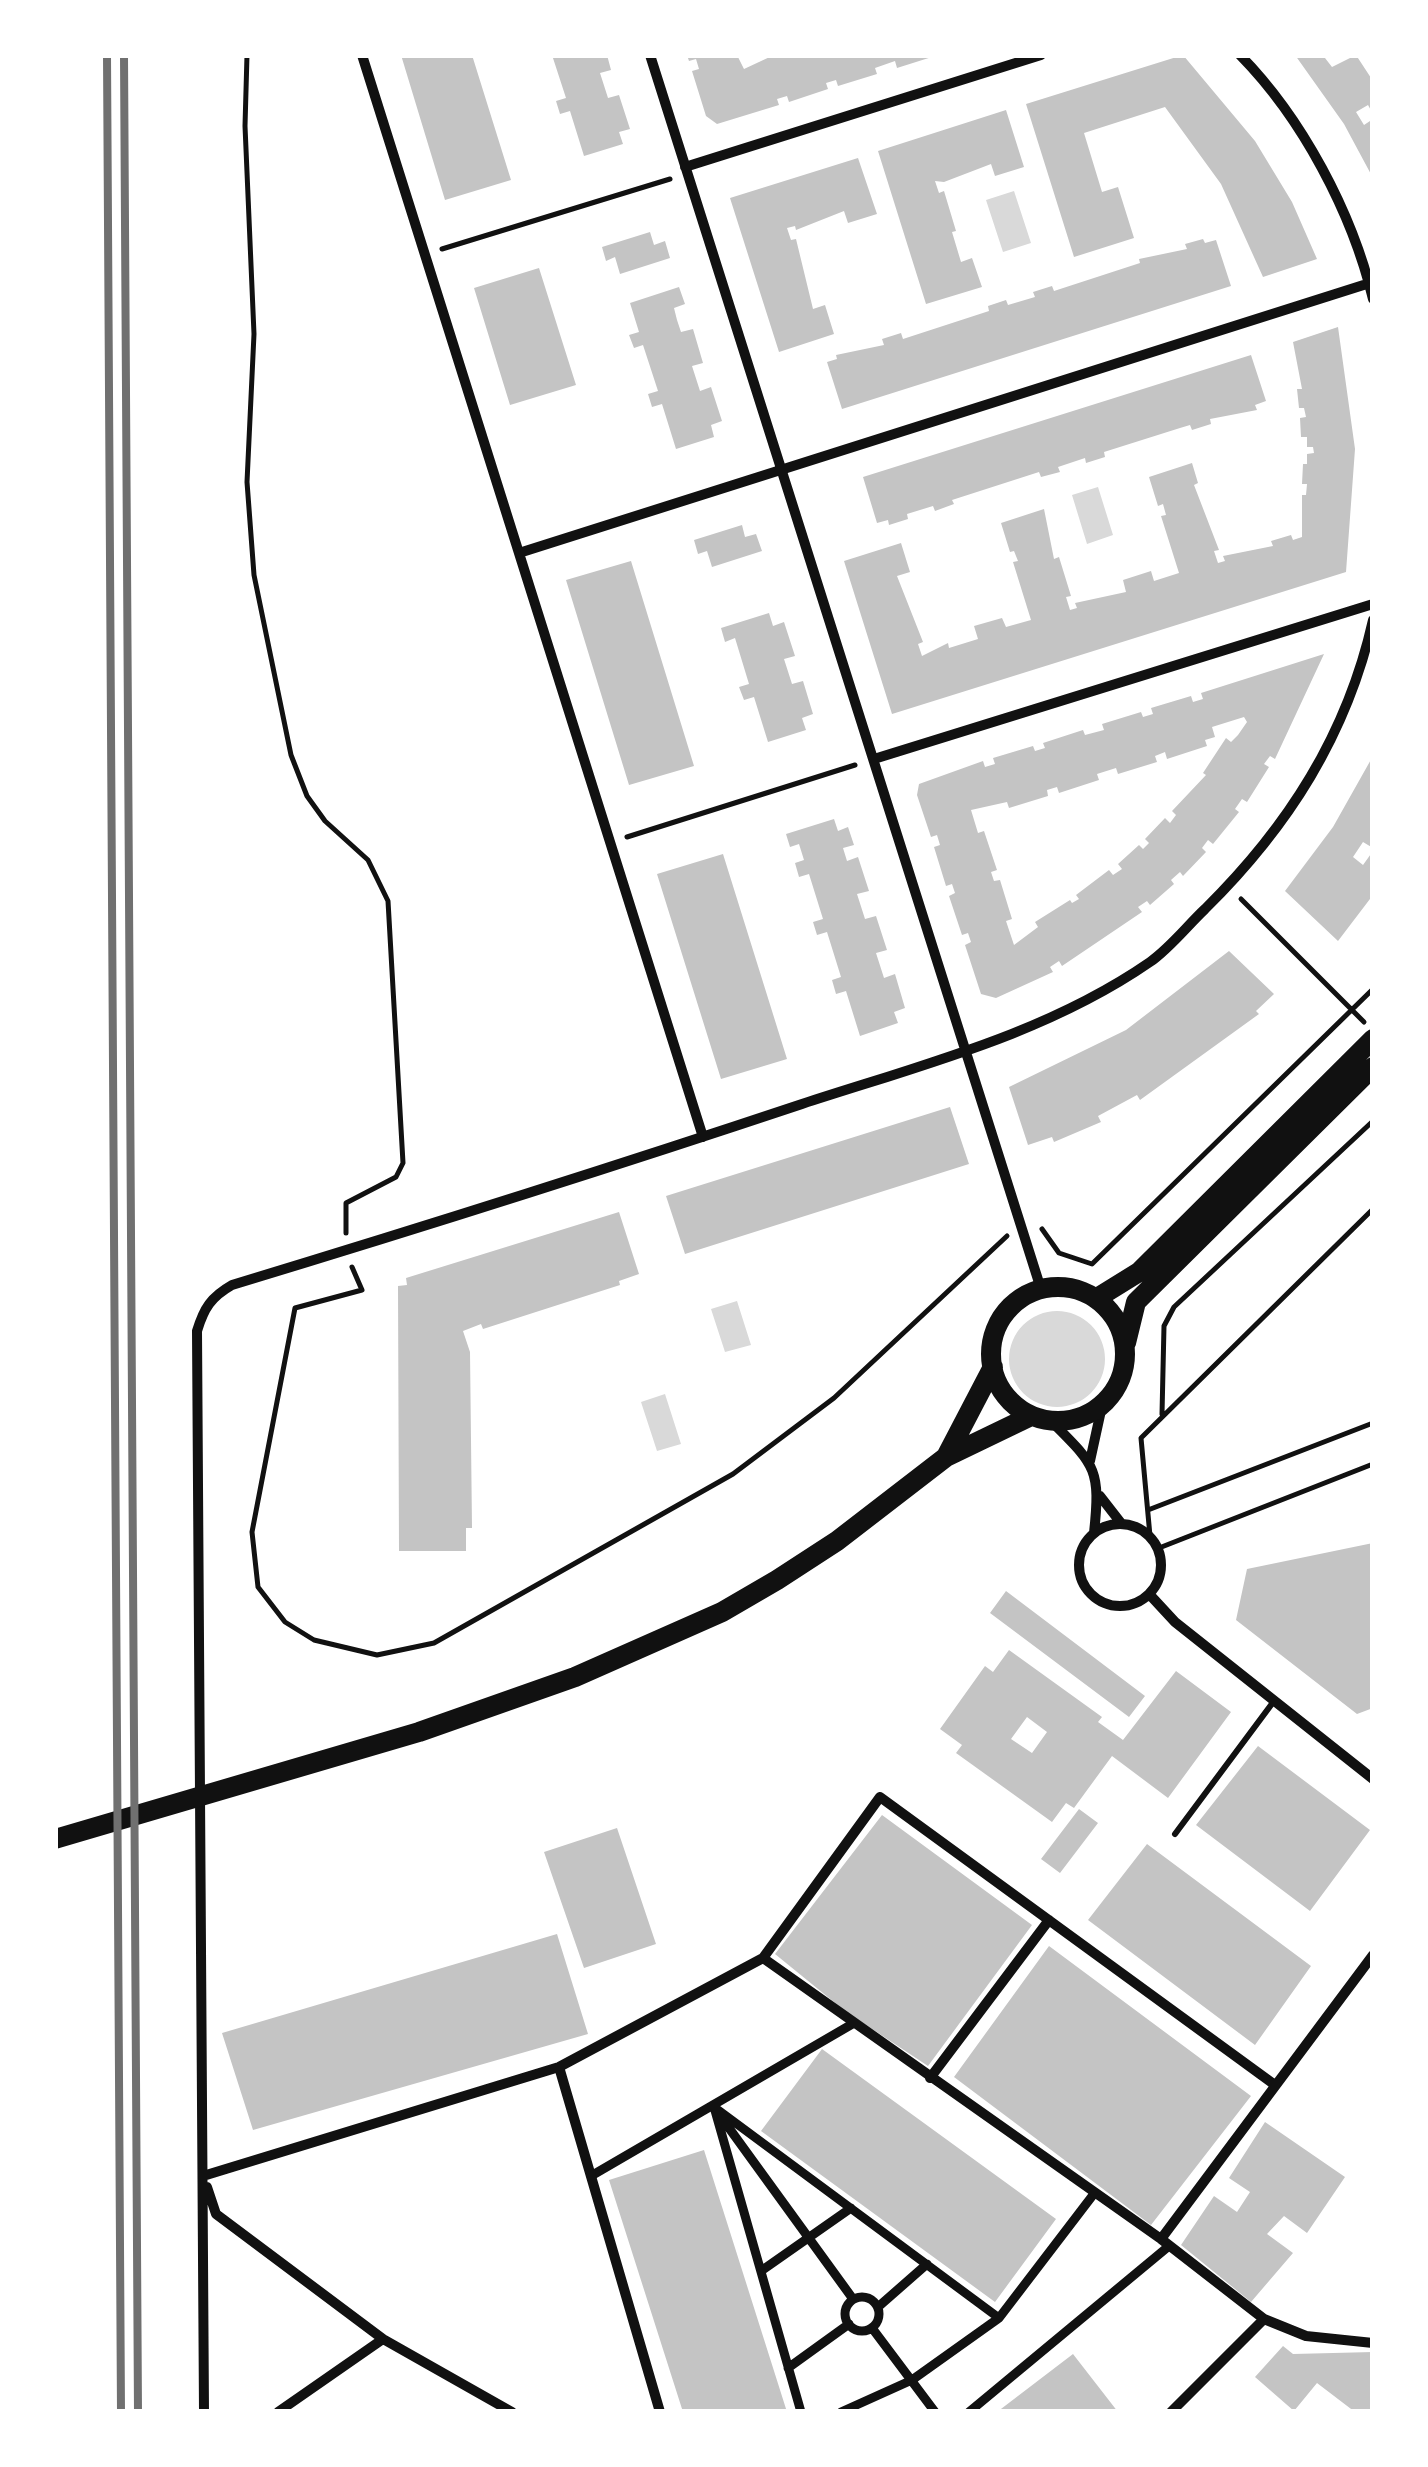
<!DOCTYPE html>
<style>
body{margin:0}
#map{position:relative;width:1428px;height:2467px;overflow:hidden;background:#fff;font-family:Inter,sans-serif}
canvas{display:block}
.frame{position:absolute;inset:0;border:58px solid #fff;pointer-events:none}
</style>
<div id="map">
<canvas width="1428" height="2467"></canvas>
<div class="frame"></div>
</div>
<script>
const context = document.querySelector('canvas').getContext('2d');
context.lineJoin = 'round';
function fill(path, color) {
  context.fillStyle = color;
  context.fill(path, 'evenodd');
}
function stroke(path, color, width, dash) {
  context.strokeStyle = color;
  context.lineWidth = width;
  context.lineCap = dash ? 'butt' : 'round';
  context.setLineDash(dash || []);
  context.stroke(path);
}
const water = new Path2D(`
 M1014 191 1031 243 1003 252 986 200Z
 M1098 487 1113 535 1087 544 1072 495Z
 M737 1301 751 1345 725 1352 711 1309Z
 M1009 1359a48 48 0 1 1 96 0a48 48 0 1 1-96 0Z
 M665 1394 681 1444 657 1451 641 1402Z`);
const building = new Path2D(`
 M401 55H472L511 180 445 200Z
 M552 55H607L611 70 600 73 608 98 619 95 630 129 619 132 623 144 584 156 570 111 560 114 556 101 566 98Z
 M687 55H737L744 69 774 55 935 56 897 68 895 61 875 68 877 74 838 86 836 80 826 83 828 89 789 102 787 96 777 99 779 105 717 124 706 116 692 71 699 69 696 59 689 61Z
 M1183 55 1255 141 1292 202 1317 259 1263 277 1221 184 1165 107 1084 133 1102 192 1118 187 1134 238 1074 257 1026 104Z
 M1295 55H1330L1325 58 1332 67 1356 55 1373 81V114L1368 105 1356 112 1364 125 1373 119V178L1344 124Z
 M1006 110 1024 167 995 176 991 164 944 182 935 181 939 193 944 191 956 231 952 232 961 262 972 258 982 287 926 304 878 151Z
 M858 158 877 214 848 223 844 211 796 230 795 226 787 228 791 240 796 239 813 309 825 305 834 334 779 352 730 198Z
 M650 232 654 245 665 241 670 258 620 274 615 257 606 261 602 247Z
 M1203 239 1205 243 1216 240 1231 286 842 409 827 362 837 359 836 355 884 345 882 339 901 333 903 339 989 311 988 306 1006 300 1008 305 1035 297 1033 292 1052 286 1054 291 1140 263 1139 259 1187 249 1185 244Z
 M539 268 576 385 510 405 474 288Z
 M679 287 685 304 674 308 677 320 681 332 693 329 703 363 692 366 700 391 711 387 722 421 711 425 714 437 676 449 662 404 652 407 648 394 658 391 643 345 634 348 629 335 639 332 630 303Z
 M1338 327 1355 449 1346 572 892 714 844 561 901 543 910 572 897 576 923 642 918 644 922 656 948 643 949 648 978 639 974 626 1002 618 1006 627 1031 620 1013 562 1018 561 1014 551 1010 552 1001 523 1044 509 1054 559 1059 557 1071 596 1066 597 1070 610 1077 608 1075 603 1126 592 1123 580 1151 571 1154 581 1179 573 1161 516 1166 515 1163 504 1158 506 1149 477 1192 463 1198 483 1194 485 1219 550 1214 551 1218 563 1225 561 1223 556 1273 546 1271 541 1291 535 1293 540 1302 537V495H1306L1307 484H1302L1303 464H1307V454L1314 453 1313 447H1307V437H1301L1300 418 1306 417 1304 408H1299L1297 389H1302L1293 342Z
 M1251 355 1266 401 1255 405 1257 410 1210 419 1211 424 1192 430 1190 425 1180 428 1104 452 1105 457 1086 463 1085 458 1058 467 1060 472 1041 477 1039 472 952 500 954 504 935 511 933 506 907 514 908 519 889 525 888 520 877 523 863 477Z
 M742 525 745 537 756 534 762 551 712 567 707 551 698 554 694 540Z
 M631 561 694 766 629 785 566 580Z
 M769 613 773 626 784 622 795 656 784 659 792 684 803 681 813 714 802 718 806 730 768 742 754 697 744 700 739 687 749 684 735 638 725 642 721 628Z
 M1324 654 1275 759 1270 756 1264 764 1269 767 1247 802 1242 799 1235 809 1239 812 1213 844 1208 840 1202 848 1206 852 1183 876 1180 872 1171 880 1174 884 1150 905 1147 901 1138 907 1142 912 1062 966 1059 961 1050 967 1053 972 996 998 981 994 965 945 971 942 968 933 962 935 949 896 955 893 952 884 946 886 934 847 940 845 937 835 931 837 917 795 919 784 983 761 985 767 995 764 993 758 1033 746 1035 751 1045 748 1043 743 1083 730 1085 735 1104 730 1102 724 1141 712 1143 717 1153 714 1151 708 1191 696 1193 702 1203 699 1201 693ZM1244 717 1247 722 1238 735 1231 742 1226 738 1203 773 1206 775 1172 811 1176 815 1170 823 1165 818 1145 839 1149 843 1143 849 1139 845 1118 864 1122 869 1113 875 1109 870 1076 895 1079 899 1072 903 1070 900 1035 922 1038 927 1014 945 1006 921 1012 919 1000 880 994 881 991 872 997 870 984 831 978 833 971 810 1007 802 1009 808 1048 796 1047 790 1057 787 1059 793 1099 780 1097 774 1116 768 1118 774 1157 762 1155 756 1165 752 1167 759 1207 746 1205 740 1215 737 1212 727Z
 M1373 756V848L1363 842 1353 857 1363 865 1373 851V895L1338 941 1285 891 1333 827Z
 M834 819 838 831 848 827 854 845 843 848 847 861 858 857 869 891 857 894 865 919 876 916 887 950 876 953 884 978 895 974 905 1008 894 1012 898 1023 860 1036 846 991 836 994 832 980 841 977 827 932 817 935 813 922 823 919 809 874 799 877 795 863 804 860 799 844 790 847 786 834Z
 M723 854 787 1059 721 1079 657 874Z
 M1229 951 1274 994 1256 1011 1259 1014 1140 1100 1137 1095 1098 1116 1101 1122 1054 1142 1052 1137 1028 1145 1009 1087 1126 1030Z
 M950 1107 969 1164 685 1254 666 1196Z
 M619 1212 639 1274 619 1281 620 1285 483 1329 481 1324 463 1331 470 1352 472 1528H466V1551H399L398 1286 407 1285 406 1278Z
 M1373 1543V1708L1357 1714 1236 1620 1247 1569Z
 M1006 1591 1145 1696 1129 1717 990 1613Z
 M1009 1650 1102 1717 1098 1722 1123 1740 1176 1671 1231 1712 1168 1798 1112 1756 1074 1808 1066 1803 1052 1822 956 1753 962 1745 940 1729 985 1666 993 1672ZM1027 1717 1047 1732 1032 1753 1011 1739Z
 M1258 1746 1370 1830 1310 1911 1196 1825Z
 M1079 1809 1098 1823 1060 1873 1041 1859Z
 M882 1815 1032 1925 928 2066 845 2011 775 1954Z
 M617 1828 656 1944 584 1968 544 1852Z
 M1147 1844 1311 1966 1255 2045 1088 1920Z
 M557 1934 588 2034 253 2130 222 2033Z
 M1049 1946 1251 2096 1151 2225 954 2077Z
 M822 2049 1056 2219 995 2302 761 2131Z
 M1265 2122 1345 2177 1307 2233 1284 2216 1267 2234 1293 2253 1251 2302 1181 2245 1214 2196 1237 2212 1250 2192 1229 2178Z
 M704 2150 787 2412H683L609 2180Z
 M1283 2346 1293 2354 1373 2352V2412H1355L1317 2383 1294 2411 1255 2377Z
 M1073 2354 1118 2412H997Z`);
const path = new Path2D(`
 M247 55 245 126 254 334 247 482 254 575 291 755 307 796 325 821 368 860 388 901 403 1163 396 1177 346 1203V1233
 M442 249 670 179
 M627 837 855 765
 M1241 899 1364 1022
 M1042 1229 1059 1253 1092 1264 1373 989
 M352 1267 362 1290 295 1308 252 1532 258 1587 285 1622 314 1640 377 1655 434 1643 733 1474 834 1398 1007 1236
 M1162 1414 1164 1326 1174 1307 1373 1121
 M1148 1510 1373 1423
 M1150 1536 1141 1438 1373 1209
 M1159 1548 1373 1464`);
const service = new Path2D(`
 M1175 1834 1274 1701`);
const pedestrian = new Path2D(`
 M714 2107 999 2318
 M714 2107 801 2412
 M721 2117 853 2299
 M591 2176 854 2023
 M761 2271 851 2208
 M845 2314a17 17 0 1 1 34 0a17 17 0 1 1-34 0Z
 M878 2307 927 2264
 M872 2328 935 2412
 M788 2368 849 2324
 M841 2412 912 2380 999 2318 1093 2195
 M969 2412 1169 2246`);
const minor = new Path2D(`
 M362 55 703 1137
 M650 55 1041 1289
 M1240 55C1302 118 1352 212 1373 299
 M685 167 1041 55
 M519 553 1373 282
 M874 759 1373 604
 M1050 1420C1095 1465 1101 1468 1094 1533
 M1090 1461 1102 1406
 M1100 1496 1121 1523
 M1079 1565a41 41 0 1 1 82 0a41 41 0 1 1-82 0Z
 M1150 1595 1175 1622 1373 1779
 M763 1958 1161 2239 1264 2319 1306 2336 1373 2343
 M559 2067 660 2412
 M930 2078 1049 1920
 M203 2176 559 2067 763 1958 880 1797 1275 2085
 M207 2187 216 2214 383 2339 512 2412
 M1161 2239 1373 1955
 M204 2412 197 1331C204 1308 211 1297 232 1285 423 1227 613 1167 802 1104 921 1065 1046 1034 1150 962 1170 948 1187 926 1205 909 1288 827 1347 735 1373 620
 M278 2412 383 2339
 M1171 2412 1264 2319`);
const secondary = new Path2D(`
 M991 1354a67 67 0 1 1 134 0a67 67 0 1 1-134 0Z
 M1097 1298 1139 1272 1373 1039
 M1126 1343 1136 1302 1373 1067
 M946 1457 993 1367
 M55 1839 419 1732 575 1677 722 1612 777 1580 837 1541 946 1457 1029 1417`);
const rail = new Path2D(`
 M107 55 121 2412
 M124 55 138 2412`);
fill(water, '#d9d9d9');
fill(building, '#c4c4c4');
stroke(path, '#111', 5);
stroke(service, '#111', 6);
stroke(pedestrian, '#111', 9);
stroke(minor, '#111', 10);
stroke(secondary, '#111', 20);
stroke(rail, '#707070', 8);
</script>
